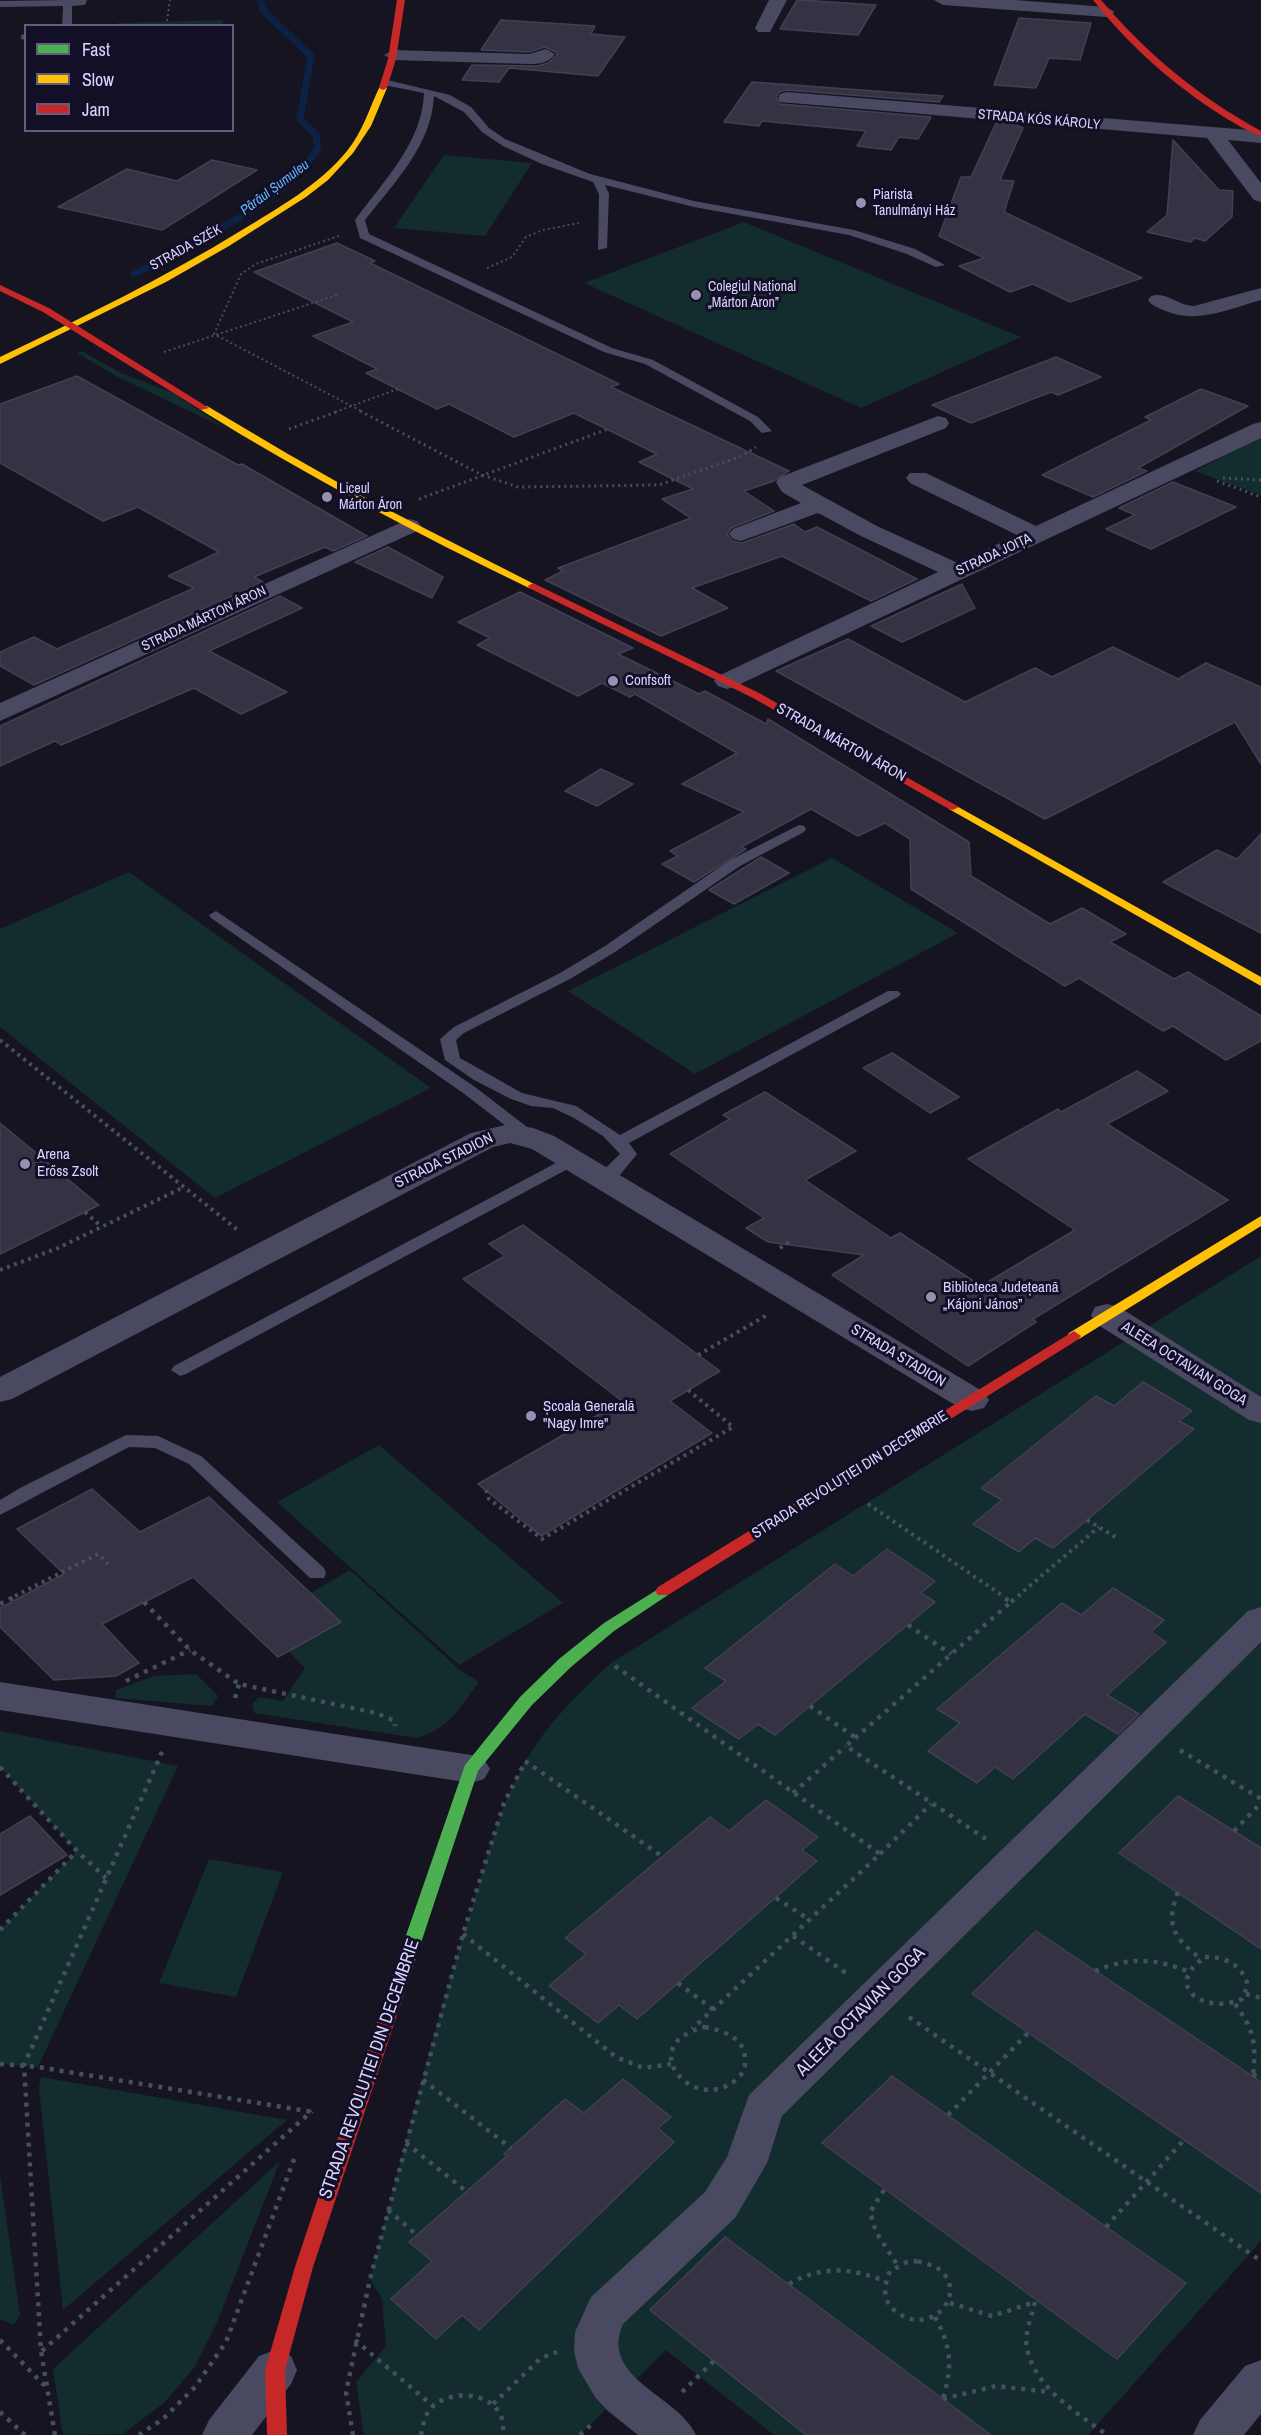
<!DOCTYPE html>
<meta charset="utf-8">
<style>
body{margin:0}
#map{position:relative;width:1261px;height:2435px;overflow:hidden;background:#161421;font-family:"Archivo Narrow",sans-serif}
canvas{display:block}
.legend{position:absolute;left:24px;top:24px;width:210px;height:108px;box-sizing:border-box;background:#130f26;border:2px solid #625e7d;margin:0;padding:8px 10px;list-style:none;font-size:18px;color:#d9d4ff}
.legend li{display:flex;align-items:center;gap:12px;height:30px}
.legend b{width:30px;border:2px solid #625e7d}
</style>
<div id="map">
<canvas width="1261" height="2435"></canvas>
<ul class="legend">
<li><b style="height:8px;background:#4caf50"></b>Fast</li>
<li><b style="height:8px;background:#ffc107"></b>Slow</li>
<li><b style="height:8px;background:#c62828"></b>Jam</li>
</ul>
</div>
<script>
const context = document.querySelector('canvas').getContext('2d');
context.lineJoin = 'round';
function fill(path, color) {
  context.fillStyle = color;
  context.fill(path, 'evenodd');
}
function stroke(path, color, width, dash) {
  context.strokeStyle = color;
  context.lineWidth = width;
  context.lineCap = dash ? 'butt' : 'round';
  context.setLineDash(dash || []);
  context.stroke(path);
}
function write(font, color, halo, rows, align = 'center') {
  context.font = font + ' "Archivo Narrow",sans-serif';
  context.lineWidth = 6;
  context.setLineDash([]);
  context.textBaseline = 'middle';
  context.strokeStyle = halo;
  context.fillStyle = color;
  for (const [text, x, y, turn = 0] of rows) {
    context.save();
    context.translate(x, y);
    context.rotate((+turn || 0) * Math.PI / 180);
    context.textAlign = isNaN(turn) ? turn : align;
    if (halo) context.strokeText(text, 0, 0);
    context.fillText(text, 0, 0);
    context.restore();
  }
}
const green = new Path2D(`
 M223 20V25H117L118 23Z
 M444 155 532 163 485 236 394 228Z
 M744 222 1021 337 861 408 584 283Z
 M82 351 121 373 173 393 227 429 118 377 77 353Z
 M1261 436V495L1195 471Z
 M832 858 958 933 695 1074 568 991Z
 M129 872 431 1088 215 1198 0 1027V929Z
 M1261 1256V2241L1088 2435H774L666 2350 580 2435H364L356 2382 386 2346 382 2299 370 2279C403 2155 433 2029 472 1907 487 1858 499 1807 525 1762 547 1724 578 1693 611 1663Z
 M379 1445 563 1603 459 1665 277 1502Z
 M350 1570 460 1670 479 1682C459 1708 450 1729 416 1738L254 1713 252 1704 259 1697 283 1701 305 1668 288 1651 341 1622 311 1593Z
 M196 1674 218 1696 212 1706 115 1698 116 1690 154 1676Z
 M0 1731 178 1766 38 2067 0 2064V1930L77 1851 0 1767Z
 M209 1859 283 1872 236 1997 159 1983Z
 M41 2077 287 2120 63 2310 39 2088Z
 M280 2161 216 2325 194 2368 165 2402 123 2434 63 2435 53 2369Z
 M0 2175 20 2315 14 2325 0 2319Z`);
const stream = new Path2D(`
 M134 274C187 246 289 200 318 148L316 135 300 119 311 56 263 10 260 0`);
const building = new Path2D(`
 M797 0H800L876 5 858 35 780 29Z
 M1019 18 1091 23 1080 60 1049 58 1036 88 994 85Z
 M501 20 595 26 591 34 625 37 598 76 509 68 499 82 462 80 472 65 537 66 548 63 557 55 556 52 545 47 529 52 481 50Z
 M752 82 943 96 939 102 787 90 779 92 776 97 780 104 931 117 918 139 899 137 891 150 857 146 866 131 762 121 759 126 724 122Z
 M996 123 1014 124 1023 128 1000 180 1014 181 1004 212 1142 278 1070 302 1033 284 1010 292 959 266 984 258 939 236 961 177H971Z
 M1173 140 1219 190 1233 191 1232 217 1205 241 1194 238 1191 242 1147 232 1167 215Z
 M212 160 257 170 162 230 58 207 127 169 177 181Z
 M337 243 375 261 370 263 619 384 611 387 789 471 774 481 744 491 774 511 731 528 727 534 732 541 742 543 794 524 805 532 817 527 917 579 871 601 782 556 692 588 728 608 661 636 545 580 563 571 558 568 691 518 662 499 693 489 639 462 657 454 574 413 514 437 449 404 437 409 366 373 377 369 313 336 353 322 254 272Z
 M1056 357 1101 377 1058 395 1051 392 971 423 932 405Z
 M77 376 238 465 242 464 367 536 333 551 325 547 254 577 263 582 34 685 0 666V652L34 637 57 649 194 588 168 576 219 552 138 507 103 521 0 463V404Z
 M1201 389 1248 406 1138 468 1147 471 1093 497 1042 475 1151 420 1145 417Z
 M1173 482 1236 507 1151 549 1106 529 1135 515 1119 508Z
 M388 547 443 577 432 598 355 562Z
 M962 584 975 608 902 642 871 626Z
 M520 592 633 648 618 654 699 694 705 691 766 724 768 719 969 842 971 876 1050 924 1082 908 1126 934 1110 942 1174 979 1188 972 1261 1016V1041L1226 1060 1173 1026 1163 1031 1079 978 1065 986 911 889 910 839 885 823 858 836 811 809 741 847 746 849 694 882 662 864 678 856 670 851 744 812 682 784 737 753 635 694 630 697 602 683 578 696 477 645 490 638 458 622Z
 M280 596 302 608 209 651 287 692 241 714 194 688 61 745 55 741 0 766V726Z
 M848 639 965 702 1035 668 1052 677 1113 647 1178 679 1206 663 1261 687V764L1235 722 1045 819 776 671Z
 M601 769 633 784 597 806 565 791Z
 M1261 834V933L1163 882 1217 850 1237 859Z
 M761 857 789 873 734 904 709 890Z
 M892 1053 959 1097 930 1113 863 1068Z
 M1137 1071 1168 1091 1107 1124 1228 1200 1033 1319 1036 1322 968 1366 832 1275 864 1255 768 1242 746 1228 764 1218 670 1154 730 1119 723 1115 765 1092 856 1151 805 1180 891 1238 900 1233 981 1286 1075 1230 968 1159 1058 1109 1061 1112Z
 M0 1123 99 1205 0 1254Z
 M523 1225 720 1371 670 1401 712 1433 541 1536 478 1484 622 1401 463 1279 505 1256 489 1244Z
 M1143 1382 1192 1411 1179 1421 1194 1429 1087 1520 1053 1548 1035 1538 1019 1552 973 1524 1002 1500 981 1488 1096 1396 1114 1406Z
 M92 1489 140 1532 209 1497 341 1622 278 1657 193 1577 102 1624 139 1663 116 1676 54 1680 0 1627V1608L64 1574 17 1529Z
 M887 1549 935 1581 921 1593 935 1602 775 1735 758 1724 739 1739 692 1708 726 1681 705 1668 835 1564 853 1576Z
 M1113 1588 1164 1620 1151 1632 1166 1642 1107 1695 1139 1714 1118 1734 1085 1714 1013 1779 995 1767 977 1783 928 1751 960 1723 937 1709 1062 1603 1081 1615Z
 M1178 1796 1261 1848V1949L1119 1853Z
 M766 1800 818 1837 802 1850 817 1861 637 2019 619 2005 598 2023 549 1986 586 1954 565 1938 710 1817 729 1831Z
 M30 1816 67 1855 0 1895V1834Z
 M1036 1931 1261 2082V2193L972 1994Z
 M892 2076 1186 2283 1117 2359 822 2143Z
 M623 2079 671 2117 658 2128 674 2142 479 2330 462 2315 436 2339 391 2299 432 2261 409 2242 507 2156 504 2154 565 2099 584 2113Z
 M725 2237 943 2399 991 2435H806L650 2310Z`);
const pathFar3 = new Path2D(`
 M167 21 170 0
 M339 236 256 264 241 274 214 334 363 412
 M487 268 512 257 526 237 543 230 579 223
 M164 352 337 295
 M335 412 398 389`);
const pathFar2 = new Path2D(`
 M360 411 482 475 518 487 659 485 742 456 756 447
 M289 429 339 411
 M1223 478 1261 480
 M1217 481 1261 497
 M419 499 608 429`);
const pathFar1 = new Path2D(`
 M0 1040 239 1231
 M85 1212 102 1227
 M780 1248 789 1242
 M0 1270 58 1248 184 1187
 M698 1355 767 1315
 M486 1490 489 1499 542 1539 733 1427 688 1390
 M868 1504 1003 1596
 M1087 1520 1117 1538
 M15 1596 98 1554 108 1564
 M1018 1596 1099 1527`);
const path = new Path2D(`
 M144 1602 190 1650 239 1684 376 1713 395 1721V1726
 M1011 1602 1020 1595
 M0 1604 18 1595
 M908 1625 951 1654
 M615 1666 880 1854 692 2029
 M126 1681 190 1650
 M235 1698 239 1684
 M810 1706 856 1738
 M1180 1750 1261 1799
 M525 1761 663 1857
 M0 1767 77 1851 106 1878
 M793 1793 846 1746
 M1234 1831 1261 1803
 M986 1839 846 1746 1011 1602 1000 1595
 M880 1854 931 1804
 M1178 1892C1165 1926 1174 1938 1201 1959
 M776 1898 810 1920
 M0 1930 77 1851
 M463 1934 616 2057 643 2068 671 2064
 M793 1936 846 1973
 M1205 1957C1226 1957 1241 1964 1248 1985L1242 1999C1206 2015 1161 1987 1205 1957Z
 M1095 1971C1128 1957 1154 1958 1187 1971
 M678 1983 714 2010
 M1246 1994 1261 1998
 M1235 2004C1255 2031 1256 2044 1253 2076
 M909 2017 1261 2261
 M705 2027C722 2031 745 2037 745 2059 746 2066 743 2074 737 2079 693 2117 632 2044 705 2027Z
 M0 2064 38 2067 313 2112
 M1253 2076 1261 2071
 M423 2080 511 2148
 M948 2115 1028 2033
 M406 2143 467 2192
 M884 2190 870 2212 876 2232 898 2266
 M388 2210 417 2235
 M1106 2227 1184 2140
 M918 2261C925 2264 934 2265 940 2270 969 2294 930 2340 894 2310 882 2299 884 2285 890 2271L907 2262Z
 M789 2284C822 2265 850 2268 885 2281
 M1035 2302C1032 2316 1024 2333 1027 2348 1034 2387 1077 2413 1107 2435
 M950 2303 992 2316 1035 2302
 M935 2317C951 2346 953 2366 943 2398
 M0 2340 45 2386
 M355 2340 433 2406
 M42 2351 312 2111
 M682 2392 714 2361
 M943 2399 996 2386 1050 2392
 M493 2404 541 2358 557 2352
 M0 2412 25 2435
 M55 2435 41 2351 24 2065 162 1752
 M139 2435 163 2419 195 2387 226 2342 296 2154
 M353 2435 346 2392 370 2279 463 1934 504 1803 524 1764
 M421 2435C423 2424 425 2413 434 2405 454 2390 490 2392 501 2416 503 2421 503 2429 504 2435
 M580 2435 593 2423`);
const lane = new Path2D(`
 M68 0H87L85 5 72 6V26H62L63 6 0 7V1Z
 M26 34V40L21 39V35Z
 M387 80 450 95 471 107 489 128 505 139 590 174 694 201 854 230 915 249 945 265 936 267 907 254 849 235 694 207 605 185 609 194 607 248 598 250 599 194 593 182 542 164 503 146 482 132 464 112 434 96C432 145 393 184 365 220L369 234 612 348 653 360 758 417 772 431 762 433 750 421 645 364 604 352 360 238 355 220C383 181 422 144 424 93L384 85 382 83Z
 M799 825 804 826 806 829 804 832 740 866 615 952 570 979 464 1033 456 1040 460 1058 522 1093 576 1106 620 1135 888 991H898L901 994 898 997 629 1143 637 1154 620 1175 602 1184 594 1179 620 1154 603 1136 574 1118 553 1108 531 1106 511 1099 474 1080 445 1060 440 1039 454 1027 560 973 605 946 730 860Z
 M216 911 475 1087 531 1130 533 1133 531 1136H519L463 1093 211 918 209 915Z
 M571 1155 577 1156 579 1160 577 1164 186 1374 180 1376 171 1370 174 1366Z
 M126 1435 158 1436 201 1456 324 1568 326 1573 324 1578H310L189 1464 155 1448 129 1447 0 1515V1500L20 1488Z`);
const street = new Path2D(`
 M769 0H787L770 32H758L755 28Z
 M934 0H1015L1106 7 1115 12 1106 17 943 5Z
 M546 49 555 54C549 63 539 64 529 64L393 60 384 55 393 50 529 54Z
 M787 92 1261 131V143L1228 140 1261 183V202L1254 200 1207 138 780 102 778 98 780 94Z
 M1261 288V300C1228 309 1196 325 1163 310 1157 307 1152 306 1148 300L1151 296C1167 291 1178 306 1194 306Z
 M938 416 946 418 949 423 946 428 802 485 877 526 958 563 1017 535 910 483 906 478 910 473H926L1036 526 1253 424 1261 422V438L736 686 727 689 718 686 714 681 718 676 938 572 861 536 818 513 741 541 733 539 729 534 733 529 801 503 782 492 776 482 780 477Z
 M409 519 417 521 421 526 417 531 0 721V703Z
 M510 1124 533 1128 554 1136 984 1392 989 1400 984 1408 972 1411 960 1408 532 1149 510 1143 493 1147 12 1399 0 1402V1377L471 1133Z
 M1107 1304 1119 1307 1261 1397V1423L1249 1420 1095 1323 1091 1315 1095 1307Z
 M1261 1607V1642L782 2116 767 2163 735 2218 623 2324C599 2379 678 2395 696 2435H638L608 2411 595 2397 578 2368 574 2351 575 2332 591 2297 705 2192 727 2157 749 2095 1248 1611Z
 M0 1682 471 1755 484 1759 490 1769 484 1779 471 1783 0 1710Z
 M275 2350 291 2356 297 2370 291 2384 252 2435H202L209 2420 259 2356Z
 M1261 2360V2414L1244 2435H1193L1200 2420 1245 2366Z`);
const fast = new Path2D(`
 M663 1586 668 1587 671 1591 668 1595 614 1631 571 1667 532 1705 478 1771 411 1973 408 1978 402 1980 396 1978 393 1973 465 1765 520 1697 559 1659 604 1623Z`);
const slow = new Path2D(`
 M380 86 387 88 371 126 353 153 328 180 306 197 229 246 166 282 0 364V357C82 318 164 278 242 230 280 207 319 185 347 151 363 131 369 109 380 86Z
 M201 406H207L288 454 369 500 538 586 533 589 529 588C417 534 307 476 201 410Z
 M953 804 1261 977V986L949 809V805Z
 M1261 1216V1226L1079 1339H1069L1067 1336 1069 1333Z`);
const jam = new Path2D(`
 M397 0H405L396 59 387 88 383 90 379 88 388 59Z
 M1093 0H1101C1147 54 1199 97 1261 131V136C1248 132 1236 124 1224 117 1175 86 1129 46 1093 0Z
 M0 285 49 308 209 408 201 410 43 312 0 291Z
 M533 583 761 694 959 807 953 810 949 809 753 698 529 588 528 586Z
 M1074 1331 1081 1336 1079 1339 668 1595H658L655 1591 658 1587Z
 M402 1966 408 1968 411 1973 313 2267 285 2370 287 2435H267L265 2370 295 2267 393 1973 396 1968Z`);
const markers = [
 [861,203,6,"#9591b1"],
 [696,295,6,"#9591b1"],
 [327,497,6,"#9591b1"],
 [613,681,6,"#9591b1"],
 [25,1164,6,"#9591b1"],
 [931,1297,6,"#9591b1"],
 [531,1416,6,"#9591b1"]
];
const farStreetnames = [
 ["STRADA KÓS KÁROLY",1039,120,5],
 ["STRADA SZÉK",186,248,-29],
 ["STRADA JOIȚA",994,555,-25],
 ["STRADA MÁRTON ÁRON",204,619,-25]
];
const farWaternames = [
 ["Pârâul Șumuleu",275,188,-37]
];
const farPoinames = [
 ["Piarista",873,195],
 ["Tanulmányi Ház",873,211],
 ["Colegiul Național",708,287],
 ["„Márton Áron”",708,303],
 ["Liceul",339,489],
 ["Márton Áron",339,505]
];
const poiNames = [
 ["Confsoft",625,681],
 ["Arena",37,1155],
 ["Erőss Zsolt",37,1172],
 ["Biblioteca Județeană",943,1288],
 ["„Kájoni János”",943,1305],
 ["Școala Generală",543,1407],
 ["\"Nagy Imre\"",543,1424]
];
const streetNames = [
 ["STRADA MÁRTON ÁRON",841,743,29],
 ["STRADA STADION",444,1161,-26],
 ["STRADA STADION",898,1356,31],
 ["ALEEA OCTAVIAN GOGA",1184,1364,32],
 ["STRADA REVOLUȚIEI DIN DECEMBRIE",850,1475,-32]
];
const nearStreetnames = [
 ["ALEEA OCTAVIAN GOGA",861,2012,-45],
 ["STRADA REVOLUȚIEI DIN DECEMBRIE",370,2069,-71]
];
fill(green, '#132c2d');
stroke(stream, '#0d2144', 7);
fill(building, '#343243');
stroke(building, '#433f54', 1.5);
stroke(pathFar3, '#44505f', 2, [2, 3]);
stroke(pathFar2, '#44505f', 3, [2, 4]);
stroke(pathFar1, '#44505f', 4, [3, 4.5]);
stroke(path, '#44505f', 4.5, [4, 6]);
fill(lane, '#4a4962');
fill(street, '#4a4962');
fill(fast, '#4caf50');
fill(slow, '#ffc107');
fill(jam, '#c62828');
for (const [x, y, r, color] of markers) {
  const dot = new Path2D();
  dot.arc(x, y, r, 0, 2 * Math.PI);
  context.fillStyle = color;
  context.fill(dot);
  stroke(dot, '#130f26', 2);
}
write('14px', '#d9d4ff', '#130f26', farStreetnames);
write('italic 14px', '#62b6ff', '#130f26', farWaternames);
write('14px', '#d9d4ff', '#130f26', farPoinames, 'left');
write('15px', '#d9d4ff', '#130f26', poiNames, 'left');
write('15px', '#d9d4ff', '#130f26', streetNames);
write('18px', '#d9d4ff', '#130f26', nearStreetnames);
</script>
